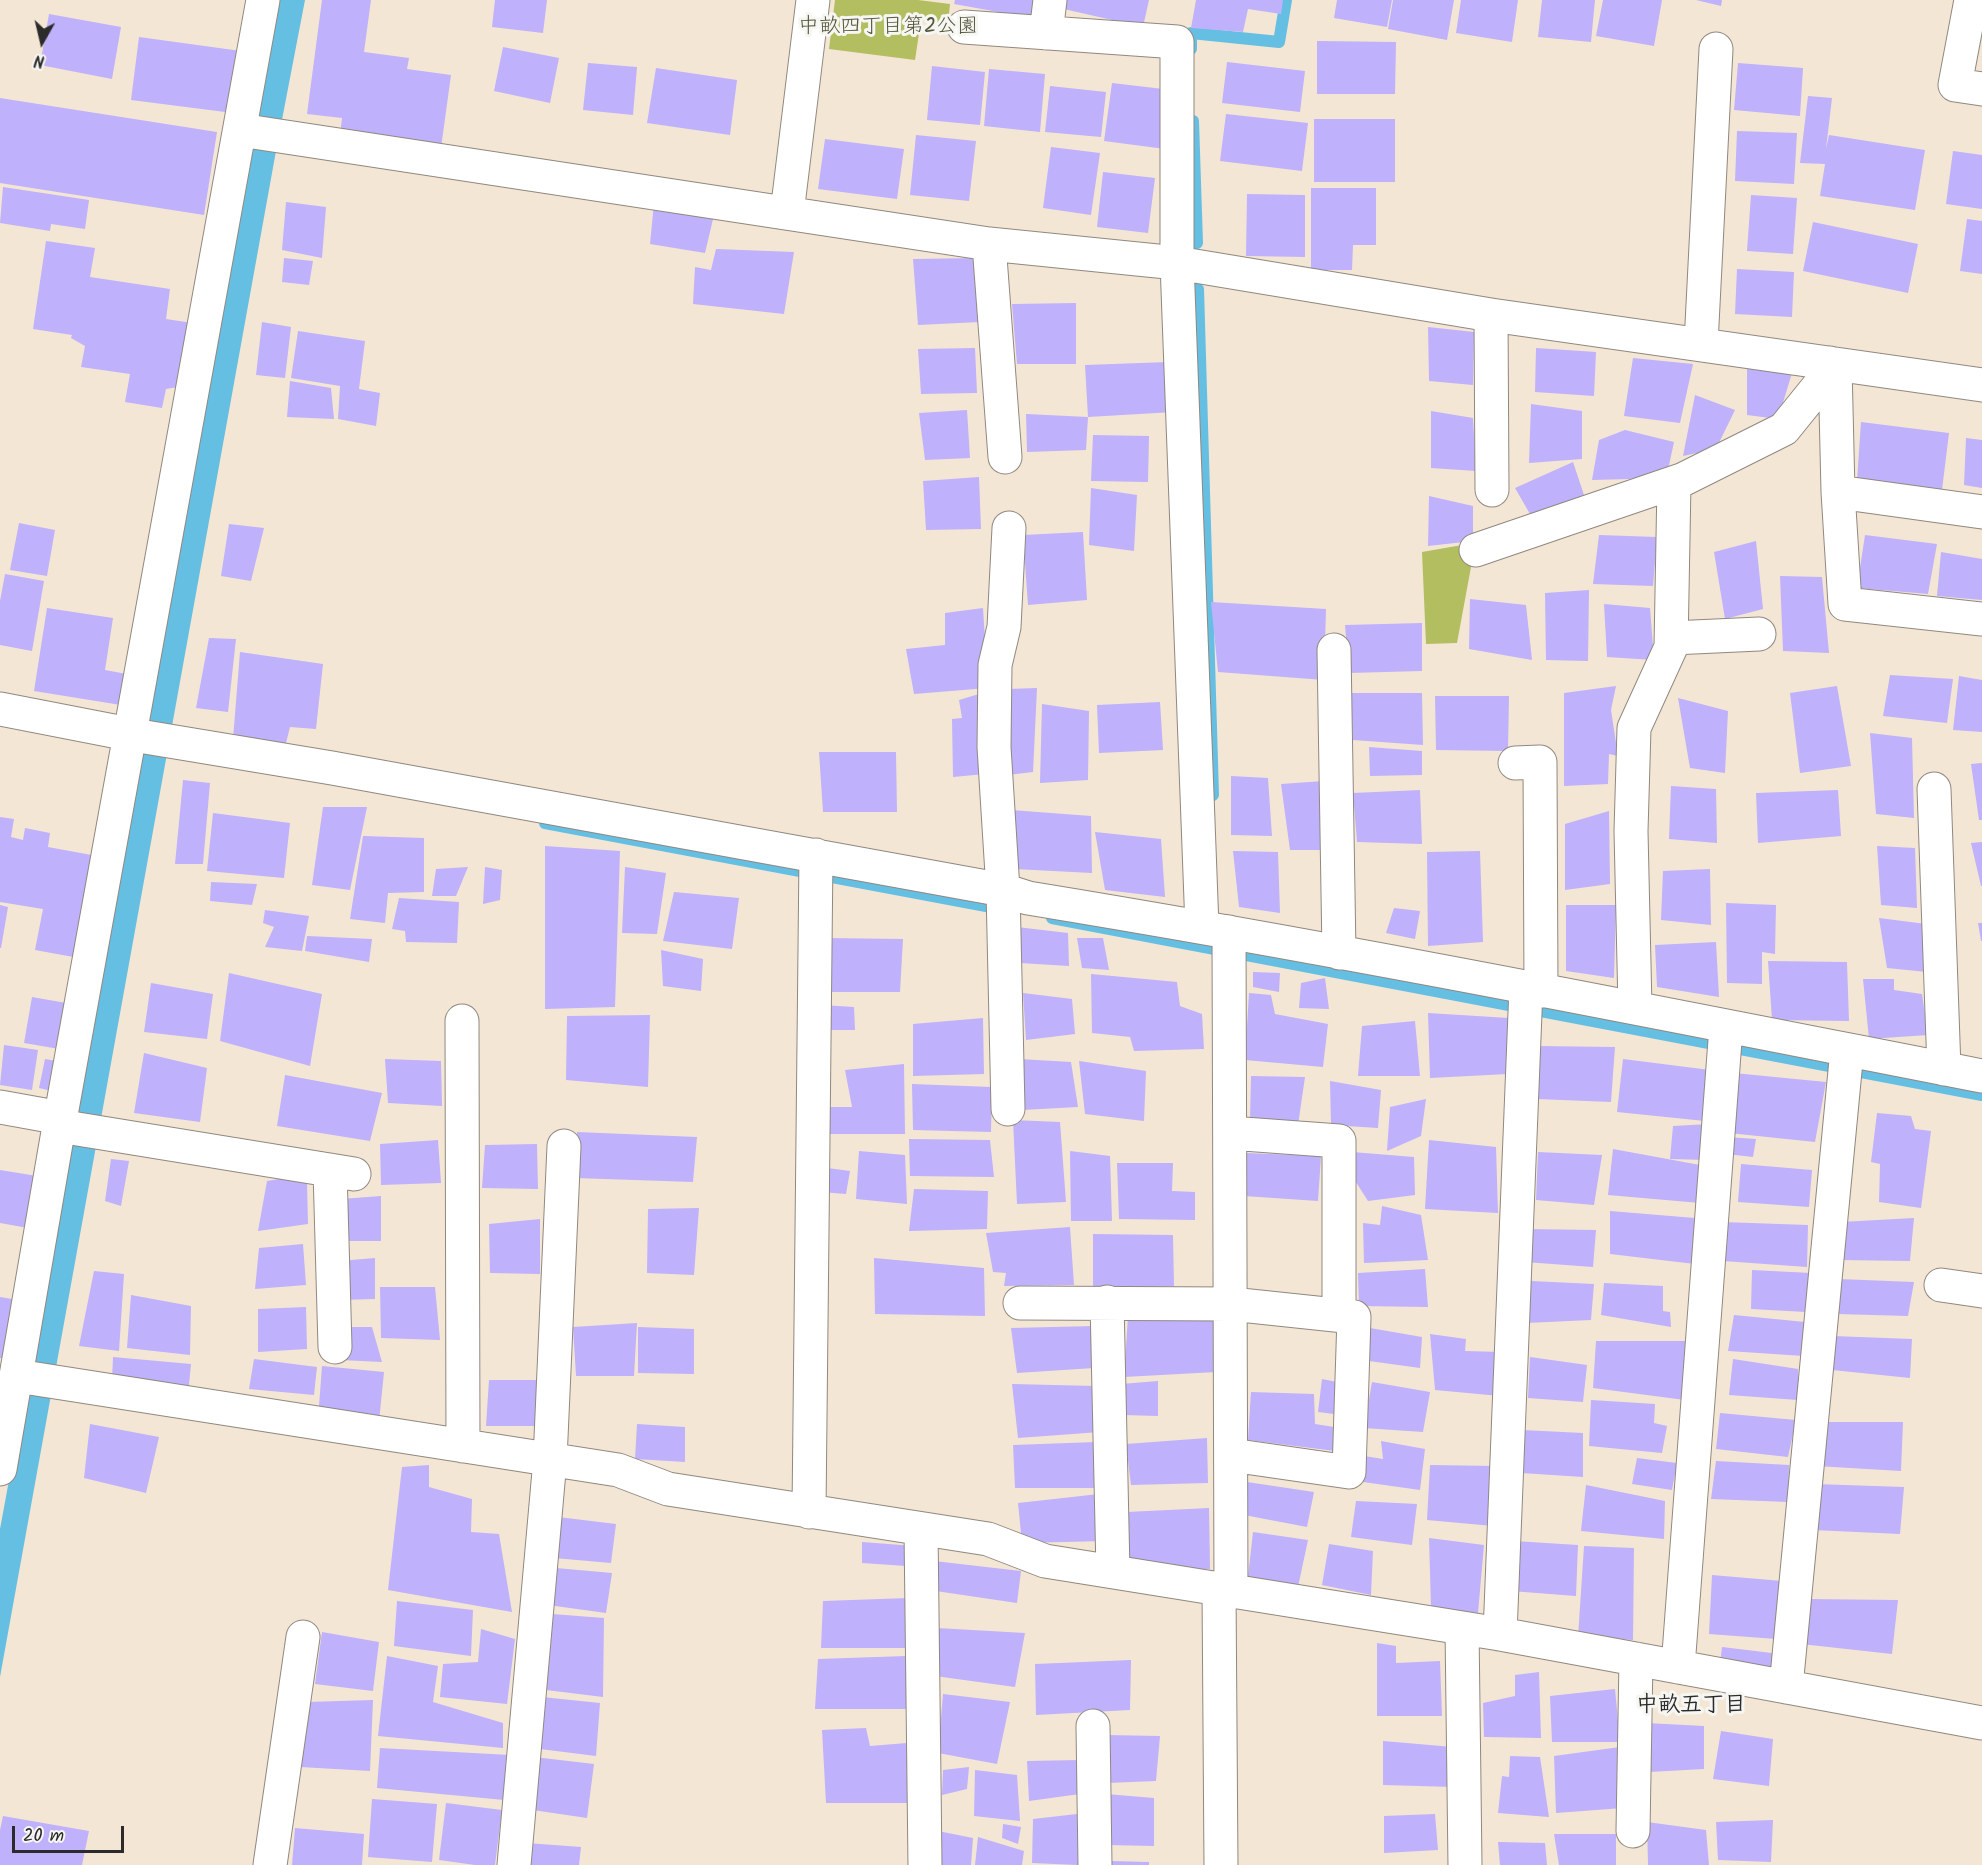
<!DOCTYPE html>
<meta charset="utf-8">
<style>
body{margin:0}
#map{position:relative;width:1982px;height:1865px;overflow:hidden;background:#f4e6d4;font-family:Kalam,sans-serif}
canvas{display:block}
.north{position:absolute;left:12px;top:12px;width:60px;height:60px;-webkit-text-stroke:4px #f6f6f2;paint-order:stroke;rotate:188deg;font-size:16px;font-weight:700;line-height:24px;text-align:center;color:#2b2b2b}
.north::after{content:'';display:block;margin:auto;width:21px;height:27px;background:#2b2b2b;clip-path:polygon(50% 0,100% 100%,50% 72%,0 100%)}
.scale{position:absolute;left:12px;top:1826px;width:112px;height:27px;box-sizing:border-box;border:3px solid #2b2b2b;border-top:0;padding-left:8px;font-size:18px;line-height:21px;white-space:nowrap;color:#2b2b2b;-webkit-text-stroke:4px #f6f6f2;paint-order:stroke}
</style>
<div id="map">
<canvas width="1982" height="1865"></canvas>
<div class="north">N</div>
<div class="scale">20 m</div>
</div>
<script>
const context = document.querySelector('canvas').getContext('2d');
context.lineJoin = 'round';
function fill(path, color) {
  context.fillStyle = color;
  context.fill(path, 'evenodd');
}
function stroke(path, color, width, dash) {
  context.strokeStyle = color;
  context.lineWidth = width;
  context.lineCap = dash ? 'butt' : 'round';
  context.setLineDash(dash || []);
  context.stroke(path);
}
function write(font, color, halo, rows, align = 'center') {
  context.font = font + ' Kalam,"Klee One",sans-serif';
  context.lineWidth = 6;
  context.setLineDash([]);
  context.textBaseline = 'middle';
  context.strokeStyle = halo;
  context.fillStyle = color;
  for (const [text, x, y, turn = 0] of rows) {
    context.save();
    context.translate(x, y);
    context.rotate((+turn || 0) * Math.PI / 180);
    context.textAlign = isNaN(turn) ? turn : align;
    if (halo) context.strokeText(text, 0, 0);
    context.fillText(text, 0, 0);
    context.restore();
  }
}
const green = new Path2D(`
 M835 0H918L950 4 948 24 921 20 915 60 829 49Z
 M1468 544 1471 567 1457 643 1426 644 1422 552Z`);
const water = new Path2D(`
 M279 0H305L276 151 0 1677V1529L149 722Z`);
const stream = new Path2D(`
 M1191 49V33L1279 42 1286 0
 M1193 121 1197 243
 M1198 289 1213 795
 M545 823 1002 909
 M1052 918 1982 1095`);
const building = new Path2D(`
 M322 0H371L364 52 409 58 407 69 451 75 441 148 340 135 342 118 307 114Z
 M495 0H547L543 33 492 27Z
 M955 0H1035L1032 18 954 4Z
 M1056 0H1149L1143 27 1055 7Z
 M1196 0H1283L1281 14 1248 9 1243 32 1191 28Z
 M1337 0H1392L1387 27 1334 18Z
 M1393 0H1454L1447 40 1388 29Z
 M1461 0H1518L1512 42 1456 33Z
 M1542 0H1595L1591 42 1538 37Z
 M1603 0H1662L1654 46 1596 36Z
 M1696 0H1722L1721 6Z
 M49 14 121 27 112 79 40 65Z
 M139 37 241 51 233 113 131 100Z
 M1317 41 1396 42 1395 94H1317Z
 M503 47 559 58 550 103 494 91Z
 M1227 62 1305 71 1300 112 1222 103Z
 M588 63 637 67 633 115 583 110Z
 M1738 63 1803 68 1800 116 1734 110Z
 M932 66 985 72 980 125 927 120Z
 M656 68 737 80 730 135 647 123Z
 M989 69 1045 74 1040 132 984 126Z
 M1112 83 1172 90 1165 149 1104 141Z
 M1050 86 1106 92 1101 137 1045 132Z
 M1808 96 1832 98 1826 149 1829 135 1925 150 1915 210 1820 196 1825 164 1800 163Z
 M0 98 217 132 204 215 0 183Z
 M1226 114 1308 123 1302 171 1220 161Z
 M1314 119H1395V182H1314Z
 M1737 131 1797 133 1794 184 1735 181Z
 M916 135 976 141 969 201 910 195Z
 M825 139 904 149 897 199 818 189Z
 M1051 147 1100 153 1091 215 1043 208Z
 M1953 151 1982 155V209L1946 204Z
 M1103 172 1155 178 1148 233 1097 227Z
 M3 187 89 200 85 229 51 224 50 231 0 223Z
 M1311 188H1376V245H1353L1352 270H1311Z
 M1247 194 1305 195V257L1246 256Z
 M1751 195 1797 198 1793 254 1747 251Z
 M286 202 326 207 322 258 282 250Z
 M654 203 714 215 705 253 650 244Z
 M1967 219 1982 221V274L1960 271Z
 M1813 222 1918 244 1908 293 1803 271Z
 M46 241 95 248 90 277 170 289 166 319 199 324 190 385 166 389 162 408 125 402 130 374 81 367 85 346 71 338 72 335 33 329Z
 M716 249 794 252 784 314 693 304 695 267 711 270Z
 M284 258 313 261 309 285 282 282Z
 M977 258 980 322 918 325 913 259Z
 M1737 269 1794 272 1792 317 1735 314Z
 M1076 303V364H1017L1012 304Z
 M262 322 291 327 285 378 256 375Z
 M1428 327 1474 332 1473 385 1429 381Z
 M298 331 365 341 359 389 380 393 376 426 338 419 340 386 291 378Z
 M975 348 977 393 921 394 918 349Z
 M1536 348 1596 352 1594 396 1535 392Z
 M1633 358 1693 364 1680 423 1624 416Z
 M1168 362 1174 412 1088 417 1085 365Z
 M1747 364 1792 373 1778 419 1747 415Z
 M290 381 331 388 334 419 287 417Z
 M1695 395 1735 410 1716 449 1683 456Z
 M1531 404 1582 411V459L1529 463Z
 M967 410 970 458 925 460 919 413Z
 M1431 411 1473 418 1476 471 1431 468Z
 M1026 414 1088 417 1086 450 1027 452Z
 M1861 422 1949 433 1942 490 1857 481Z
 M1625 430 1674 442 1668 470 1630 479 1592 480 1599 440Z
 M1093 435 1149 436 1148 482 1091 481Z
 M1966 438 1982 440V488L1964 485Z
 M1573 462 1585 498 1530 514 1515 488Z
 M979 477 981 529 926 530 923 481Z
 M1091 488 1137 495 1134 551 1089 545Z
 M1429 496 1473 506V541L1428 546Z
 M19 523 55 530 47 576 10 570Z
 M229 524 264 528 251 581 221 576Z
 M1083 532 1087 600 1028 605 1023 535Z
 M1599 535 1657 537 1653 586 1593 584Z
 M1865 535 1937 544 1928 594 1857 588Z
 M1756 541 1763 609 1725 619 1714 552Z
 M1941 552 1982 559V600L1937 596Z
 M5 574 44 581 32 651 0 645V601Z
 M1780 576 1822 577 1829 653 1783 651Z
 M1589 590 1588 661 1546 660 1545 593Z
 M1470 599 1526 605 1532 660 1469 649Z
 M1211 602 1326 609 1324 680 1218 672Z
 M1604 604 1650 608 1654 660 1607 657Z
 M47 608 113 618 105 670 132 675 127 706 34 691Z
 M983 608 988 688 914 694 906 649 945 645V613Z
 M1422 623V671L1349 673 1345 625Z
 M209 638 236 639 228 712 196 708Z
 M240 652 323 664 316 729 290 727 285 747 233 739Z
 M1890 675 1953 679 1947 723 1883 716Z
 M1959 676 1982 680V732L1953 730Z
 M1616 686 1611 710 1618 756 1609 754 1608 784 1564 786V693Z
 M1837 686 1851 766 1800 773 1790 693Z
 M1037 688 1033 772 1008 775V689Z
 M1351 693H1422L1423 745 1353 740Z
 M979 694 985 774 953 777 952 719 962 718 959 700Z
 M1435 696H1509L1508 751 1436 750Z
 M1678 698 1728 711 1725 773 1690 768Z
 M1160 702 1163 750 1099 753 1097 705Z
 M1042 704 1089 711 1088 780 1040 783Z
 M1870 733 1912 738 1914 818 1876 814Z
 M1369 747 1422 751V775L1370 776Z
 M819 752H896L897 812H823Z
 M1982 763V820H1979L1971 764Z
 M1231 776 1268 778 1272 836 1231 835Z
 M183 780 210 783 203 864H175Z
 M1324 781 1320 850H1290L1281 784Z
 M1671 786 1716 789 1717 843 1669 839Z
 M1420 790 1422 844 1357 842 1353 793Z
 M1838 790 1841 836 1758 843 1756 793Z
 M323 807H367L350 890 312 885Z
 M1011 810 1091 816 1092 873 1014 869Z
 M1609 811 1610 884 1565 890V824Z
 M213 813 290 823 284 878 207 871Z
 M0 817 14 819 11 837 23 840 25 828 50 833 48 847 97 856 79 958 35 950 43 909 0 902Z
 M1095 832 1161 839 1165 897 1105 890Z
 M363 836 424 838V892L388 893 385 923 350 919Z
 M1982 842V886H1981L1971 843Z
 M545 846 620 851 615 1007 545 1009Z
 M1877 846 1915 848 1917 908 1881 905Z
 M1233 851 1278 852 1280 913 1239 907Z
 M1480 851 1483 942 1428 946 1427 852Z
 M468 867 456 896H432L436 869Z
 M485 867 502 870 500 900 483 904Z
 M625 867 666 873 657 934 622 933Z
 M1710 869 1711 925 1661 920 1663 871Z
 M211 882 257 884 252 905 210 901Z
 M674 892 739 898 732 949 663 941Z
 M399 898 459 902 457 943 406 942 405 931 392 929Z
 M1726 903 1776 905 1775 954 1762 952V984L1727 983Z
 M0 905 8 907 1 948H0Z
 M1566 905H1616L1614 978 1566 971Z
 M1394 908 1420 911 1415 939 1386 933Z
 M265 910 309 916 302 951 265 947 274 927 263 923Z
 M1879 918 1926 924 1927 972 1887 968Z
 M1978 923H1982V941H1981Z
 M1017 927 1068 933 1069 966 1020 963Z
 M307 936 372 939 369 962 305 951Z
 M826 938 903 939 900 992H826Z
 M1077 938H1103L1109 970 1082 968Z
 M1716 942 1719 997 1657 987 1655 945Z
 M661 950 703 959 701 991 663 986Z
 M1768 961 1847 962 1849 1021 1772 1020Z
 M1253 972 1280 973 1279 992 1253 987Z
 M229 973 322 994 310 1066 220 1041Z
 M1091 974 1177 982 1180 1006 1202 1014 1204 1049 1134 1051 1130 1037 1092 1033Z
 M1325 978 1329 1009 1299 1008 1301 983Z
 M1863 979H1894V990L1922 994 1928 1035 1869 1039Z
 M151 983 213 994 207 1039 144 1032Z
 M1023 993 1072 999 1075 1034 1026 1040Z
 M1249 993 1271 995 1275 1014 1328 1024 1323 1067 1245 1060Z
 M32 997 72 1004 65 1050 24 1043Z
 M822 1005 854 1007 855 1030H828Z
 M1428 1013 1509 1018 1508 1074 1430 1078Z
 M650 1015 648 1087 566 1080 567 1016Z
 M983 1018 984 1074 913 1076V1024Z
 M1415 1021 1420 1076H1358L1362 1026Z
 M4 1045 38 1050 32 1090 0 1085Z
 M1536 1046 1615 1047 1611 1102 1537 1099Z
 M144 1053 207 1068 200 1122 134 1113Z
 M45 1059 62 1062 56 1092 39 1088Z
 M385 1059 441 1061 442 1106 388 1103Z
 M1019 1059 1071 1062 1078 1107 1022 1110Z
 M1623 1059 1710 1070 1705 1121 1617 1112Z
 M1079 1061 1146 1071 1144 1121 1085 1114Z
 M904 1064 905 1134H820L823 1107H852L845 1070Z
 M1734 1073 1826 1082 1815 1142 1729 1133Z
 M285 1075 382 1093 370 1141 277 1126Z
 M1251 1076 1305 1077 1298 1125 1250 1120Z
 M1330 1081 1381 1090 1378 1128 1331 1125Z
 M912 1084 992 1087 991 1132 913 1130Z
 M1426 1099 1421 1136 1387 1151 1390 1107Z
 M1877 1113 1911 1116 1915 1129 1931 1131 1921 1208 1879 1202 1880 1164 1871 1162Z
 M1013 1120 1060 1122 1066 1202 1017 1204Z
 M1709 1124 1707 1160 1670 1159 1673 1126Z
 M577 1132 697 1137 693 1182 575 1178Z
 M1727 1137 1756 1139 1753 1157 1726 1154Z
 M909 1139 990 1140 994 1177 910 1176Z
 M438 1140 441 1183 381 1185 380 1144Z
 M1429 1140 1496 1147 1498 1213 1425 1209Z
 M537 1144 538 1189 482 1188 485 1145Z
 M1613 1149 1700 1165V1203L1608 1195Z
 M859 1151 905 1155 907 1204 856 1199Z
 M1070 1151 1110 1156 1112 1221H1071Z
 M1352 1152 1414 1157 1415 1195 1368 1201 1354 1179Z
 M1538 1152 1602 1155 1594 1205 1536 1200Z
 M1246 1153 1321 1156 1318 1201 1244 1196Z
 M111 1159 129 1161 121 1206 105 1201Z
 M1117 1163H1173L1172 1191 1195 1192V1220L1119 1219Z
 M1741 1164 1812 1170 1809 1207 1738 1202Z
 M820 1167 850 1171 846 1194 821 1192Z
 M0 1170 37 1176 28 1228 0 1223Z
 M285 1178 307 1181 308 1224 258 1231 267 1181Z
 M914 1189 988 1191 987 1229 909 1231Z
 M381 1196V1241H339L341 1199Z
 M1382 1206 1421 1215 1428 1260 1364 1263 1363 1223 1380 1225Z
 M699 1208 694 1275 647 1273 648 1209Z
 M1610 1211 1695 1218V1264L1610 1254Z
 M1914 1218 1910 1261 1839 1260 1841 1222Z
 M540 1219V1274L490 1273 489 1224Z
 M1722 1222 1808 1225 1807 1267 1723 1261Z
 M1070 1227 1074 1285 1004 1286 1006 1273 993 1272 986 1233Z
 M1525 1229 1596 1230 1593 1267 1525 1262Z
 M1093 1234 1173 1235 1174 1286 1093 1287Z
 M303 1244 306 1285 255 1289 259 1248Z
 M375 1258V1299L340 1300 339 1261Z
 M874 1258 984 1268 985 1316 875 1314Z
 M1425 1269 1428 1307 1359 1306 1358 1273Z
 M1752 1270 1811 1273 1806 1312 1751 1309Z
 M94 1271 124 1274 119 1351 79 1346Z
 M1839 1279 1914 1282 1908 1316 1837 1314Z
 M1531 1281 1594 1284 1591 1320 1526 1323Z
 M1604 1283 1663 1286V1311L1670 1312 1671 1327 1601 1315Z
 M380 1287H435L440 1340 381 1338Z
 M131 1295 191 1306 190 1355 127 1348Z
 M0 1297 12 1299 3 1358H0Z
 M306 1307 307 1349 258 1352V1309Z
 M1214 1313 1216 1372 1124 1377 1128 1317Z
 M1734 1315 1805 1322 1804 1356 1728 1351Z
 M637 1323 634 1376H576L573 1327Z
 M1095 1326 1094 1368 1017 1373 1011 1328Z
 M341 1327H372L382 1362 341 1360Z
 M638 1327 694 1329V1374L638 1373Z
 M1370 1328 1422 1337 1420 1368 1369 1361Z
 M1430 1334 1466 1339 1465 1351 1501 1352 1500 1396 1435 1390Z
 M1833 1336 1912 1339 1910 1378 1832 1370Z
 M1596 1341H1688L1685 1400 1593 1388Z
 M113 1357 191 1364 188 1395 112 1380Z
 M1530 1357 1587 1365 1583 1402 1528 1398Z
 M254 1359 317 1367 314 1395 249 1389Z
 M1733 1359 1798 1369V1400L1729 1395Z
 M322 1366 384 1372 379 1422 319 1406Z
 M1322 1379 1342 1383V1415L1318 1412Z
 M489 1380H537L538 1426H486Z
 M1158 1381V1416L1123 1415 1121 1384Z
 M1372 1382 1430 1392 1423 1432 1364 1428Z
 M1012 1384 1095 1386 1100 1432 1018 1438Z
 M1251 1392 1314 1394 1315 1424 1334 1427 1335 1451 1248 1440Z
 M1591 1400 1655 1404 1654 1423 1667 1426 1662 1453 1589 1446Z
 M1720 1413 1796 1420 1788 1457 1716 1449Z
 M1819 1422H1903L1901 1471 1816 1466Z
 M90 1424 159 1437 146 1493 84 1478Z
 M637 1424 685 1427V1462L635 1459Z
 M1522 1430 1583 1433V1477L1521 1473Z
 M1207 1438 1208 1483 1131 1485 1126 1444Z
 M1381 1441 1425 1449 1420 1490 1363 1482 1358 1455 1383 1459Z
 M1096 1442 1101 1488H1015L1013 1445Z
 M1637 1458 1677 1463 1672 1490 1632 1484Z
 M1716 1461 1789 1465 1788 1502 1711 1499Z
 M429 1465V1487L472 1499 471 1532 499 1534 512 1612 388 1590 402 1467Z
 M1430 1465 1495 1466 1493 1526 1427 1520Z
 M1247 1482 1314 1492 1307 1527 1244 1515Z
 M1815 1484 1904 1487 1900 1534 1813 1530Z
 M1586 1485 1665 1501 1664 1539 1581 1531Z
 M1099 1494 1105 1541 1022 1543 1018 1503Z
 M1356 1501 1417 1504 1412 1545 1351 1537Z
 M1209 1508 1210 1569H1130L1127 1512Z
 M558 1517 616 1524 611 1563 554 1558Z
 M1253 1532 1308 1540 1298 1587 1248 1577Z
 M1429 1538 1484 1545 1478 1613 1431 1607Z
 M1514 1541 1578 1545 1576 1596 1511 1591Z
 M862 1542 914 1546 906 1566 862 1563Z
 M1329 1544 1373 1551 1371 1595 1322 1585Z
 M1584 1546 1634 1548 1633 1640 1578 1637Z
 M934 1561 1021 1571 1017 1603 929 1590Z
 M556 1568 612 1573 606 1613 548 1605Z
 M1712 1575 1782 1581 1776 1639 1709 1634Z
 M909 1598 908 1648H821L823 1601Z
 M1806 1599 1898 1600 1892 1654 1801 1644Z
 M397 1601 473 1610 471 1656 394 1646Z
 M552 1614 604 1618 603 1697 546 1690Z
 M937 1628 1025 1633 1015 1687 935 1676Z
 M481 1629 515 1639 507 1704 440 1697 443 1664 478 1662Z
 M322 1632 379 1642 373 1691 315 1684Z
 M1377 1643 1396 1646V1663L1440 1661 1442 1716H1377Z
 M1722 1647 1780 1654 1773 1672 1720 1664Z
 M387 1656 438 1666 433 1702 503 1723V1748L378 1736Z
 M906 1656 908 1709H815L818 1659Z
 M1131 1660 1130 1710 1036 1715 1035 1664Z
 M1539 1672 1541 1738 1484 1737 1483 1703 1515 1696V1675Z
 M1615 1689 1620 1742H1552L1550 1696Z
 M943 1694 1010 1702 997 1764 938 1753Z
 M542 1697 600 1703 596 1756 540 1749Z
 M373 1700 370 1771 300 1767 307 1702Z
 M1646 1723 1704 1726V1769L1649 1772Z
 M866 1728 870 1746 907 1743 911 1803H826L822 1730Z
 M1721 1731 1773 1739 1769 1786 1713 1779Z
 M1105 1735 1160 1736 1156 1781 1107 1783Z
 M1383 1741 1453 1747 1454 1787 1383 1785Z
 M1620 1747 1623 1808 1556 1813 1554 1756Z
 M380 1748 510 1755 504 1800 377 1788Z
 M1510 1756 1540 1757 1549 1817 1498 1813 1502 1776 1509 1777Z
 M534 1757 594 1764 587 1818 526 1809Z
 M1080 1760V1794L1029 1801 1027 1761Z
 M969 1767 967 1789 942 1795 943 1770Z
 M975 1770 1017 1775 1020 1821 974 1816Z
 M1106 1794 1154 1798V1846L1106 1845Z
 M372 1799 437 1804 432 1862 368 1857Z
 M446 1803 502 1810 495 1865H475L439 1860Z
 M1077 1814 1078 1865 1032 1863 1033 1819Z
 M1435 1814 1438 1850 1384 1853V1816Z
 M3 1816 89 1831 82 1865H0V1830Z
 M1773 1820 1771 1862 1718 1860 1716 1822Z
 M1647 1822 1706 1830 1709 1865H1648Z
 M1003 1824 1021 1827 1018 1844 1002 1838Z
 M295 1828 364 1834 362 1865H292Z
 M933 1830 973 1838 971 1865H931Z
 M1554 1834H1616V1865H1559Z
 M978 1837 1024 1851 1022 1865H975Z
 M1498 1842 1545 1843 1547 1865H1500Z
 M527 1843 581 1847 579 1865H525Z
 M1111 1861 1149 1862V1865H1111Z`);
const minor = new Path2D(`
 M1971 0 1955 85 1982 89
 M964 27 1177 42V263L1202 927
 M1046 33 1050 0
 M240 130 989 244 1177 263 1491 315 1982 385
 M787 213 813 0
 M989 244 1005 457
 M1491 315 1492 490
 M1701 344 1716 49
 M1830 363 1835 366 1838 492 1845 604 1982 619
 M1838 492 1982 512
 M1476 550 1684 479 1784 429 1835 366
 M1672 638 1759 634
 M1334 650 1339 953
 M0 709 139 736 332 768 1003 890 1028 898C1347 950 1665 1014 1982 1076
 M1515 763 1540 762 1541 991
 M1934 789 1944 1069
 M1229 932 1231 1591
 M1635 1008 1631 831 1634 728 1671 647 1674 483
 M462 1021 463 1446
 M0 1107 61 1118
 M1008 1109 1003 890 994 747 995 665 1004 627 1009 528
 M59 1126 354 1174
 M1230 1133 1339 1141V1315
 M330 1170 335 1347
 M1941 1285 1982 1291
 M1107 1302 1113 1571
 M1020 1303 1231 1304 1354 1317 1349 1472 1231 1455
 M17 1376 618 1470 668 1489 988 1539 1045 1561 1500 1634 1982 1723
 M0 1469 59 1126 263 0
 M809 1512 816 855
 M921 1529 925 1865
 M1219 1589 1221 1865
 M1462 1628 1465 1865
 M1500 1634 1526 988
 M1678 1667 1726 1027
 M1786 1687 1847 1050
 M1093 1726 1095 1865
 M1633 1831 1636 1659
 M270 1865 303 1637
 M514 1865 550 1460 564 1146`);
const parkNames = [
 ["中畝四丁目第2公園",888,28]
];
const neighbourhoodNames = [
 ["中畝五丁目",1691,1707]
];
fill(green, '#b2be60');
fill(water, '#65bfe3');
stroke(stream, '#65bfe3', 12);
fill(building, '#bfb1fc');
stroke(minor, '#908880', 35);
stroke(minor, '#fff', 33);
write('21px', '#54573b', '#f6f6f2', parkNames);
write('bold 22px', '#2b2b2b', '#f6f6f2', neighbourhoodNames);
</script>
